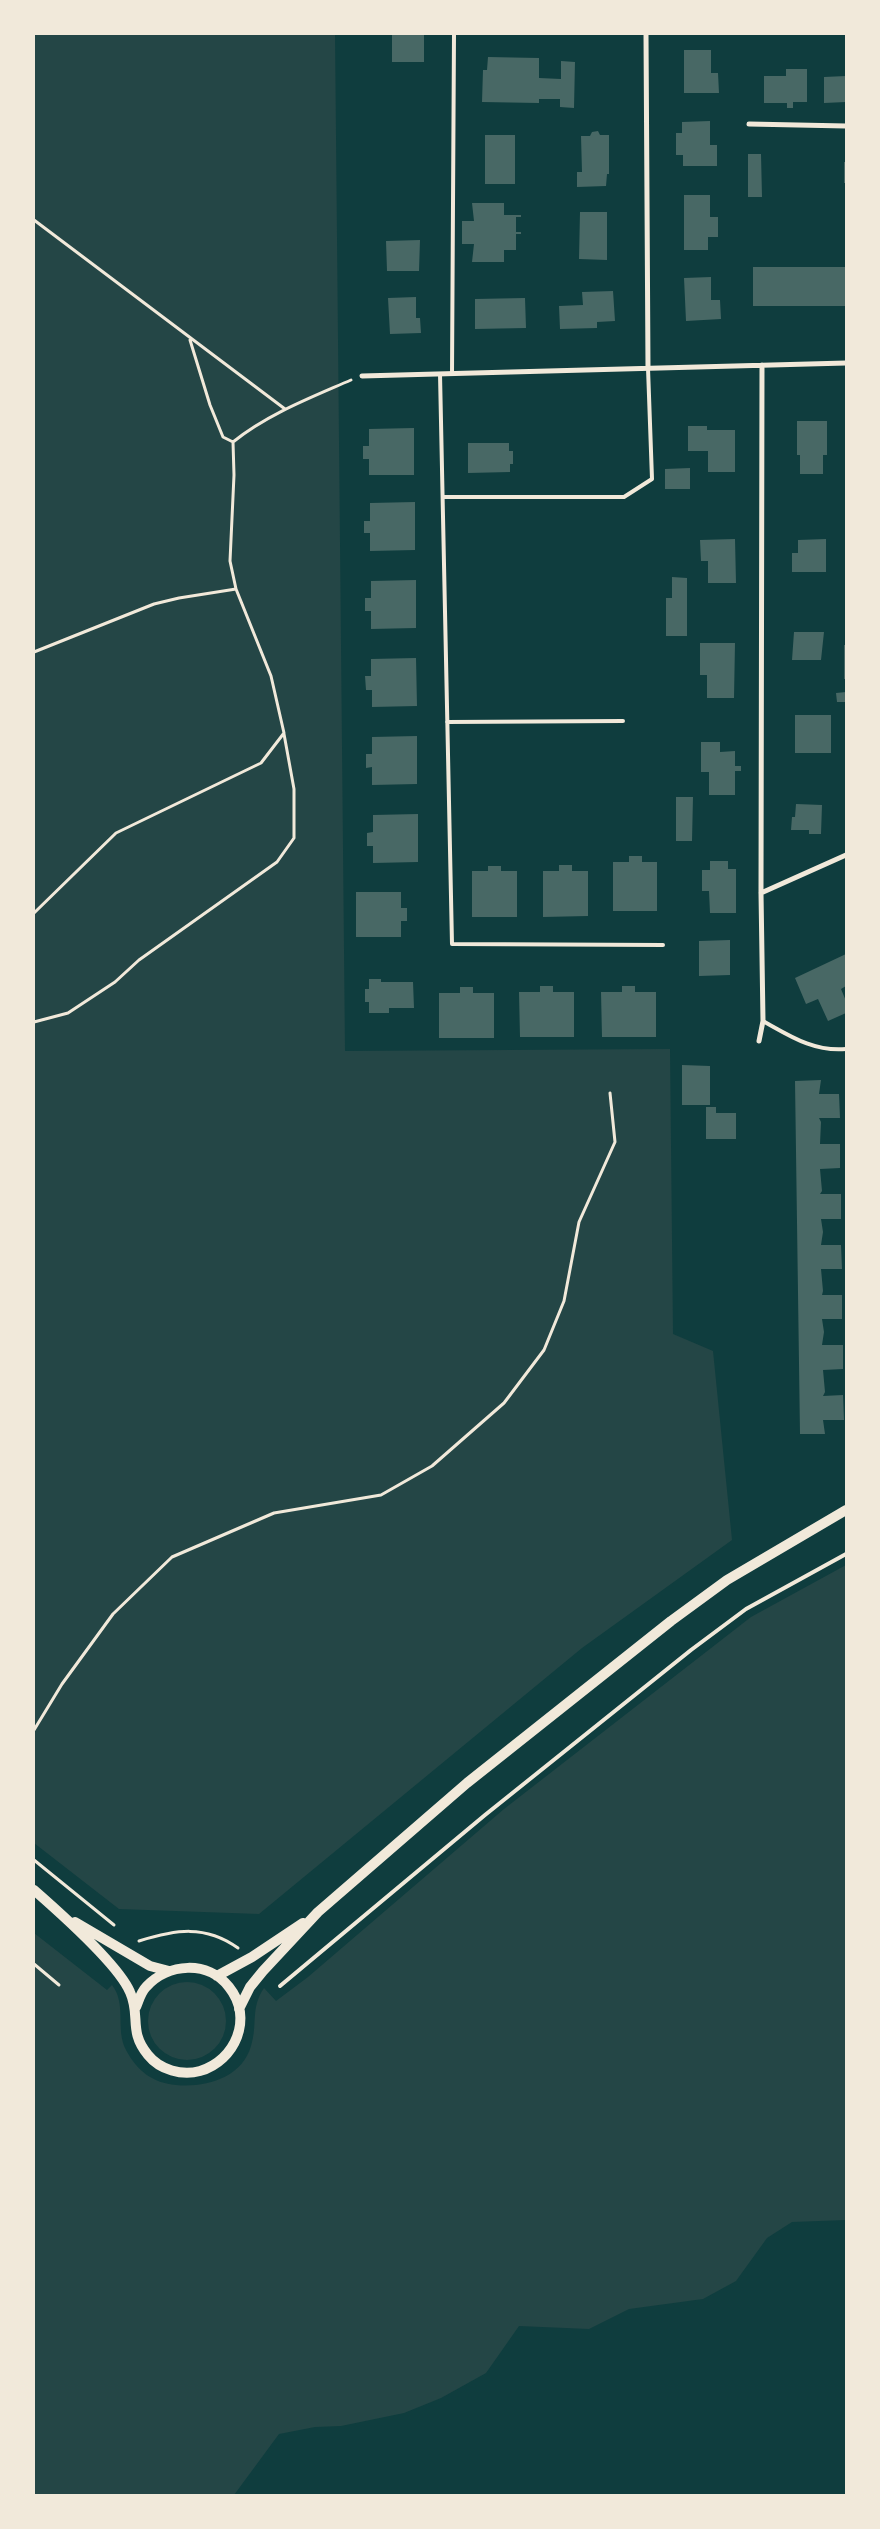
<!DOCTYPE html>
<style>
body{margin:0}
#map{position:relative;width:880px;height:2529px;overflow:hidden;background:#0f3d3e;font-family:"PT Sans Narrow",sans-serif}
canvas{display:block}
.frame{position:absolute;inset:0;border:35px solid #f1e9da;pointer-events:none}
</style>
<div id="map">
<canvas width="880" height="2529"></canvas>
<div class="frame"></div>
</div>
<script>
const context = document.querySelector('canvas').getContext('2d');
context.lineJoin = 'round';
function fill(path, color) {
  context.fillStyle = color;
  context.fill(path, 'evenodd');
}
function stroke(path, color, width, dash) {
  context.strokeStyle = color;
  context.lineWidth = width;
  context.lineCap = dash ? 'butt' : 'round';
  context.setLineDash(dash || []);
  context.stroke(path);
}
const green = new Path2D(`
 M34 34H335L345 1051 670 1049 673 1334 713 1351 732 1540 582 1648 259 1914 119 1909 34 1843Z
 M846 1565V2220L792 2222 767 2238 736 2281 703 2299 629 2309 589 2329 519 2326 486 2373 441 2398 404 2413 341 2426 315 2427 279 2434 234 2495H34V1933L107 1990 112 1985C127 2004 115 2029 126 2050 137 2071 153 2083 176 2085 205 2088 242 2078 251 2046 258 2024 250 2009 264 1988L276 2001 308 1977 504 1809 751 1617Z
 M148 2021a39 39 0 1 1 78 0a39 39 0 1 1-78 0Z`);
const building = new Path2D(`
 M392 34H424V62H392Z
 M684 50H711V73H718L719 93H684Z
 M488 57 539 58V78L561 79V61L575 62 574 108 560 107V99H539V103L482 102 483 70H487Z
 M786 69H807V102H793V108H787V103H764V76H786Z
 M846 76V102L824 103V77Z
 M710 121V145H717V166H683V155H676V133H682V122Z
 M598 131 600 135H609V174H607L606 186 577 187V172H582L581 136H590L592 132Z
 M485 135H515V184H485Z
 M748 154H761L762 197H748Z
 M844 162H846V183H844Z
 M684 195H710V217H718V237H708V250H684Z
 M472 203H504V215H521V217H516V232H521V234H516V250H504V262H472L474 244H462V221H474Z
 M580 212H607V260L579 259Z
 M420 240 419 271H387L386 241Z
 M753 267H846V306H753Z
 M711 277V300H720L721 319 686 321 684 278Z
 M613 291 615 321 597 322V328L560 329 559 306 583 305 582 292Z
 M416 297V318H420L421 333 390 334 388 298Z
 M525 298 526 328 475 329V299Z
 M797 421H827V455H823V474H800V455H797Z
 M688 426H707V430H735V472H708V451H688Z
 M414 428V475H369V459H363V446H369V429Z
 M468 443H509V451H513V464H510V472L468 473Z
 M690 468V489H665V469Z
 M415 502V550L370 551V533H364V521H370V503Z
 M735 539 736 583H708V561H701L700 540Z
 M826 539V572H792V553H798V540Z
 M672 577 687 578V636H666V598H672Z
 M416 580V628L371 629V611H365V598H371V581Z
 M794 632H824L821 660H792Z
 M700 643H735L734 698H707V675H700Z
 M844 645H846V679H844Z
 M416 658 417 706 372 707V690H366L365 676H371V659Z
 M846 692V702H837L836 693Z
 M795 715H831V753H795Z
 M417 736V784L372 785V767L366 768V754H372V737Z
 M701 742H720V752L735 751V766H741V771H735V795H709V772H701Z
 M676 797H693L692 841H676Z
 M796 804 822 805 821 834H809V830H791L792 817H795Z
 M418 814V862L373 863V846H367V833L373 832V815Z
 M629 856H642V862H657V911H613V862H629Z
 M710 861H728V869H736V913H710L709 891H702V870H710Z
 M559 865H572V871H588V916L543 917V871H559Z
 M488 866H501V871H517V917H472V871H488Z
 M356 892H401V908H407V921H401V937H356Z
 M730 940V975L699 976V941Z
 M846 954V986L841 989 846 1001V1013L828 1021 818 999 806 1004 795 978Z
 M369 979H381V982H413L414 1008H389V1013H369V1002H365V989H369Z
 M540 986H553V992H574V1037H520L519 992H540Z
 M622 986H635V992H656V1037H602L601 992H622Z
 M460 987H473V993H494V1038H439V993H460Z
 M682 1065 710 1066V1105H682Z
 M821 1080 819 1094H839L840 1118H819L821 1122 820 1144H840V1168L820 1169 822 1191 820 1194H841V1219H821L823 1232 821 1245H841L842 1269H821L823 1291 822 1295H842V1319H822L824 1332 822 1345H843V1369L823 1370 825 1392 823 1396 843 1395 844 1420H823L825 1434H800L795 1081Z
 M706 1107H716V1113H736V1139H706Z`);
const path = new Path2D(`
 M34 220 285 409
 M233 442C268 414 310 398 351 380
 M34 652 154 604 179 598 236 589
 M34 913 116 833 261 763 284 733 271 676 236 589 230 561 234 475 233 442 223 437 210 405 190 340
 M34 1022 68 1013 115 982 139 960 277 862 294 838V789L284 734
 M34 1730 62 1684 113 1614 172 1557 274 1513 381 1495 432 1466 504 1403 544 1350 564 1301 579 1222 615 1142 610 1093
 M34 1860 114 1925
 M139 1941C175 1930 205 1924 238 1948
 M34 1964 59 1985`);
const service = new Path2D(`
 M452 373 454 34
 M440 374 452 944 663 945
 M443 497H624L652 479 648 368
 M447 722 623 721
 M763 1021C790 1036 814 1052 846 1049
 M280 1986 485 1815 691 1650 746 1609 846 1554`);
const minor = new Path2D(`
 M646 34 648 368
 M749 124 846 126
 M362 376 846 363
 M761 893 846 855
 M759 1041 763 1021 761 893 762 365`);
const secondary = new Path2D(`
 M34 1890C58 1911 118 1964 130 1992 141 2016 128 2031 148 2055 160 2070 182 2076 200 2071 235 2061 254 2018 229 1987 208 1960 168 1963 146 1987 141 1992 139 2000 136 2007
 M75 1922 150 1966 169 1971
 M217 1976 252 1957 303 1923
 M239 2009 250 1987 263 1971 318 1912 467 1783 671 1621 727 1580 846 1510`);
fill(green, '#244646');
fill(building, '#486865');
stroke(path, '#f1e9da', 3);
stroke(service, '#f1e9da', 4);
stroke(minor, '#f1e9da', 5);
stroke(secondary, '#f1e9da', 10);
</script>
